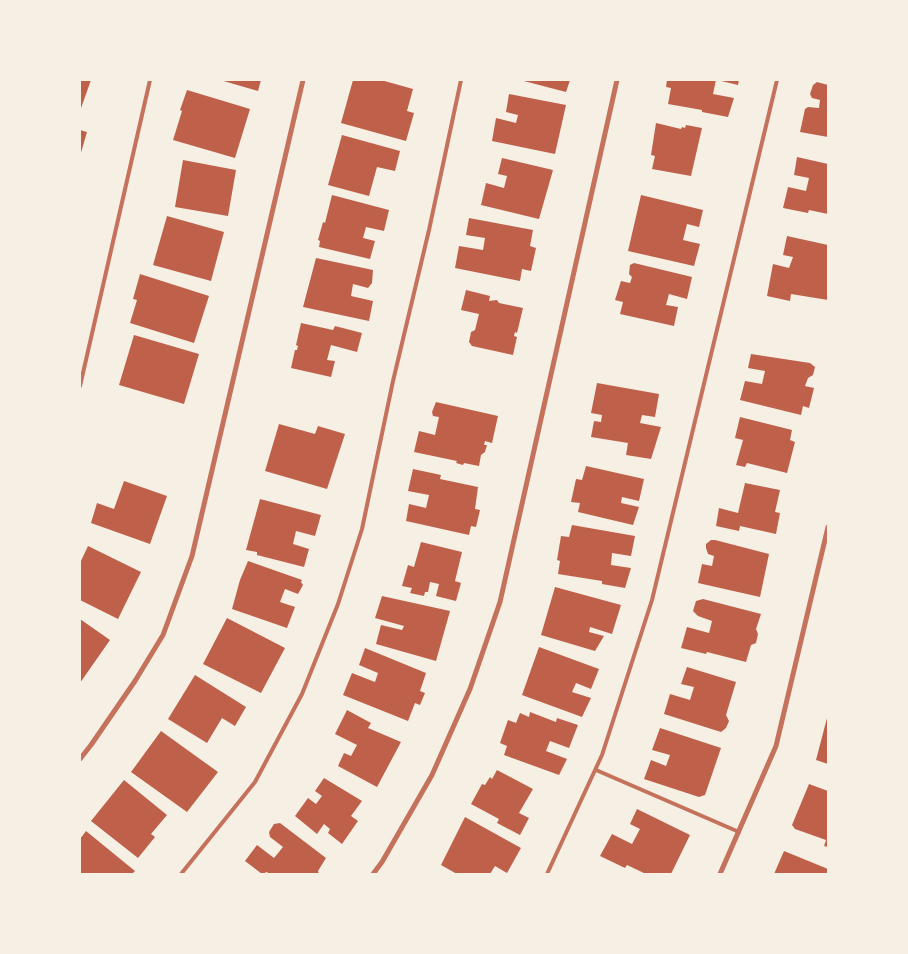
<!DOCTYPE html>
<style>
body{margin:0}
#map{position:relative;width:908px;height:954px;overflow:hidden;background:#f6efe4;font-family:Mulish,sans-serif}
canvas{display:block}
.frame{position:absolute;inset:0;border:81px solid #f6efe4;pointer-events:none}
</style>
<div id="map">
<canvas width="908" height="954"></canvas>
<div class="frame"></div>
</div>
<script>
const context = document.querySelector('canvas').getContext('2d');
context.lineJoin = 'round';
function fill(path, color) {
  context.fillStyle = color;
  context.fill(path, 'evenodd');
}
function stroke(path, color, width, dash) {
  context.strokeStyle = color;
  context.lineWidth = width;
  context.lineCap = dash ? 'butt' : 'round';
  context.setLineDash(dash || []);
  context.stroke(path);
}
const building = new Path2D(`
 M80 80H91L80 111Z
 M220 80H261L258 91Z
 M353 80H381L413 89 407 111 414 113 406 141 341 123Z
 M520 80H570L566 92Z
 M667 80H716L713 94 734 98 728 117 702 112V110L668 104 671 88 666 87Z
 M717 80H739L738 85Z
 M817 82 828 85V137L800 132 805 109 808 107 819 108 820 100 812 98 810 94 813 85Z
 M187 90 250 109 235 158 173 140 182 111 180 110Z
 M509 94 566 105 555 154 492 141 496 118 516 123 518 115 506 112Z
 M656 123 681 129 682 127 685 128 686 125 702 128 691 176 652 169 655 156 651 155Z
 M80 130 87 132 80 156Z
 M342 135 400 151 395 171 377 167 369 196 328 185Z
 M797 157 828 164V214L809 210 808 213 783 208 788 187 806 191 809 178 794 175Z
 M502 158 553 170 539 219 481 205 486 183 504 188 507 176 498 174Z
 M183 160 236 170 228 216 175 207Z
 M332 195 389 210 384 231 366 227 363 238 375 241 370 259 319 247 320 241 318 240 323 222 325 223Z
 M641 195 703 210 699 227 687 224 683 240 700 244 694 266 628 251Z
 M167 216 224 232 211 281 153 265Z
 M469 218 533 230 530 246 536 248 531 271 522 269 520 281 455 268 459 246 483 250 485 238 466 235Z
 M787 236 828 245V300L791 294 790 301 767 296 773 264 789 268 793 257 783 255Z
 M316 258 373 270 372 283 368 288 353 284 351 296 373 301 369 321 303 307Z
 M634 263 692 277 687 299 669 294 666 305 678 307 674 326 620 314 623 302 615 300 621 281 630 283 632 277 629 274 630 265Z
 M140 274 209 296 194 343 130 323 137 300 133 299Z
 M466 290 490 296 489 301 497 300 499 303 523 308 517 333 515 332 514 336 517 337 513 355 472 346 469 342 471 332 475 330 479 314 461 310Z
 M301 323 333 330 335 326 362 333 357 352 331 345 327 360 335 361 331 377 291 368 295 350H297L298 346 296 345Z
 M134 335 199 354 184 404 119 385Z
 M751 354 810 363 815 367 813 375 808 378 805 386 814 388 809 408 803 406 801 415 740 400 745 381 762 384 765 371 748 368Z
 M597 383 659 394 655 417 642 415 640 423 661 427 651 459 626 455 628 443 591 437 594 421 601 422 602 415 591 413Z
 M436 402 498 416 492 443 485 441 484 445H487L485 452 481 455 479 466 464 463 463 465 456 463 457 461 414 452 419 431 435 435 439 417 433 416 432 412Z
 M740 417 792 430 790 440 795 442 787 473 747 463 745 467 736 465 743 440 735 438Z
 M279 424 315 434 318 426 345 434 327 489 265 471Z
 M586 466 644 479 639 501 622 497 621 503 639 507 633 525 578 512 580 503 571 502 576 479 582 480Z
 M413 469 441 475 440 479 478 487 475 509 480 510 476 527 471 526 469 535 406 521 409 504 426 508 429 495 408 491Z
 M124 481 167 496 150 544 91 523 97 503 114 509Z
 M745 483 780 490 775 512 780 513 776 534 740 526 739 531 716 526 719 508 738 513Z
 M260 499 321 515 315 536 296 531 293 544 309 549 304 567 257 555V552L246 550Z
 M572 525 635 536 631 556 612 553 611 565 631 568 625 588 602 584V581L558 574 560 561 557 560 561 536 569 537Z
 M711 540H715L769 554 760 597 698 583 702 564 712 566 714 556 708 554 706 548V544Z
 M421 542 462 552 455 581 461 583 456 601 436 596 439 584 430 582 428 592H425L424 596 410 593 412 588 402 586 408 565 414 567Z
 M88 546 141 572 118 619 80 600V563Z
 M248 561 302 580 301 582 303 585 298 594 285 589 280 602 295 607 287 628 232 609 240 580Z
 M555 587 621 605 612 634 590 627 589 632 604 636 595 651 541 635Z
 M382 596 450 611 436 661 376 644 381 625 402 630 404 626 375 618Z
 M703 599 761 614 756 629 758 634 756 643 751 645 746 662 707 652 706 654 681 648 687 627 709 633 712 621 698 616 693 611 696 601Z
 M227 618 285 648 261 693 203 664Z
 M80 619 110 640 80 683Z
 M539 647 599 669 591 689 576 683 572 692 591 698 582 717 522 695Z
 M365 648 426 673 420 691 425 693 420 705 415 703 408 721 343 695 352 673 375 682 378 673 359 665Z
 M687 667 736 682 726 715 729 721 726 728 721 732 664 714 670 694 690 700 694 687 681 684Z
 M195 675 246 707 235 726 222 718 207 743 168 719Z
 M347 710 371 723 368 728 401 742 377 787 338 766 344 753 351 756 357 745 335 734Z
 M530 712 556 722 557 718 578 725 569 748 550 741 546 751 567 759 559 775 504 755 507 746 500 743 508 720 516 723 520 713 529 717Z
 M827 718H828V764L816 760Z
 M660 728 721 748 705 795 699 797 644 779 651 760 666 766 670 755 652 750Z
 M161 731 218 772 187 812 131 772Z
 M497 770 533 789 519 813 529 818 520 835 497 823 499 819 471 804 482 784 485 785 490 777 492 779Z
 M324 778 362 801 351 816 358 821 342 844 328 833 330 829 324 824 317 834 295 816 308 798 316 804 322 796 315 791Z
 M124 780 167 815 151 834 155 837 138 858 91 821Z
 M809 784 828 791V847L824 846 826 840 795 829 792 825Z
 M637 809 690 835 671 874H646L627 865 625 868 600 856 612 834 632 844 640 829 630 824Z
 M465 817 521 848 507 873 495 866 490 874H457L441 865Z
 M280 823 326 858 318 871 319 874H269L267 872 262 874 245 861 257 845 274 858 283 847 270 837 269 832 274 824Z
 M86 831 135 871 132 874H80V839Z
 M784 851 828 869V874H774Z`);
const service = new Path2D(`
 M80 386 150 80
 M596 770 739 832
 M181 874 255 782 302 694 338 604 362 529 393 381 429 230 461 80
 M547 874 602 755 652 600 777 80`);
const minor = new Path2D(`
 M80 759 91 745 135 681 163 635 192 556 303 80
 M373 874 382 862 432 775 470 689 500 602 617 80
 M720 874 776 746 828 527`);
fill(building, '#bf614a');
stroke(service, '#c5725c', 4);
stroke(minor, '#c5725c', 5);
</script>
